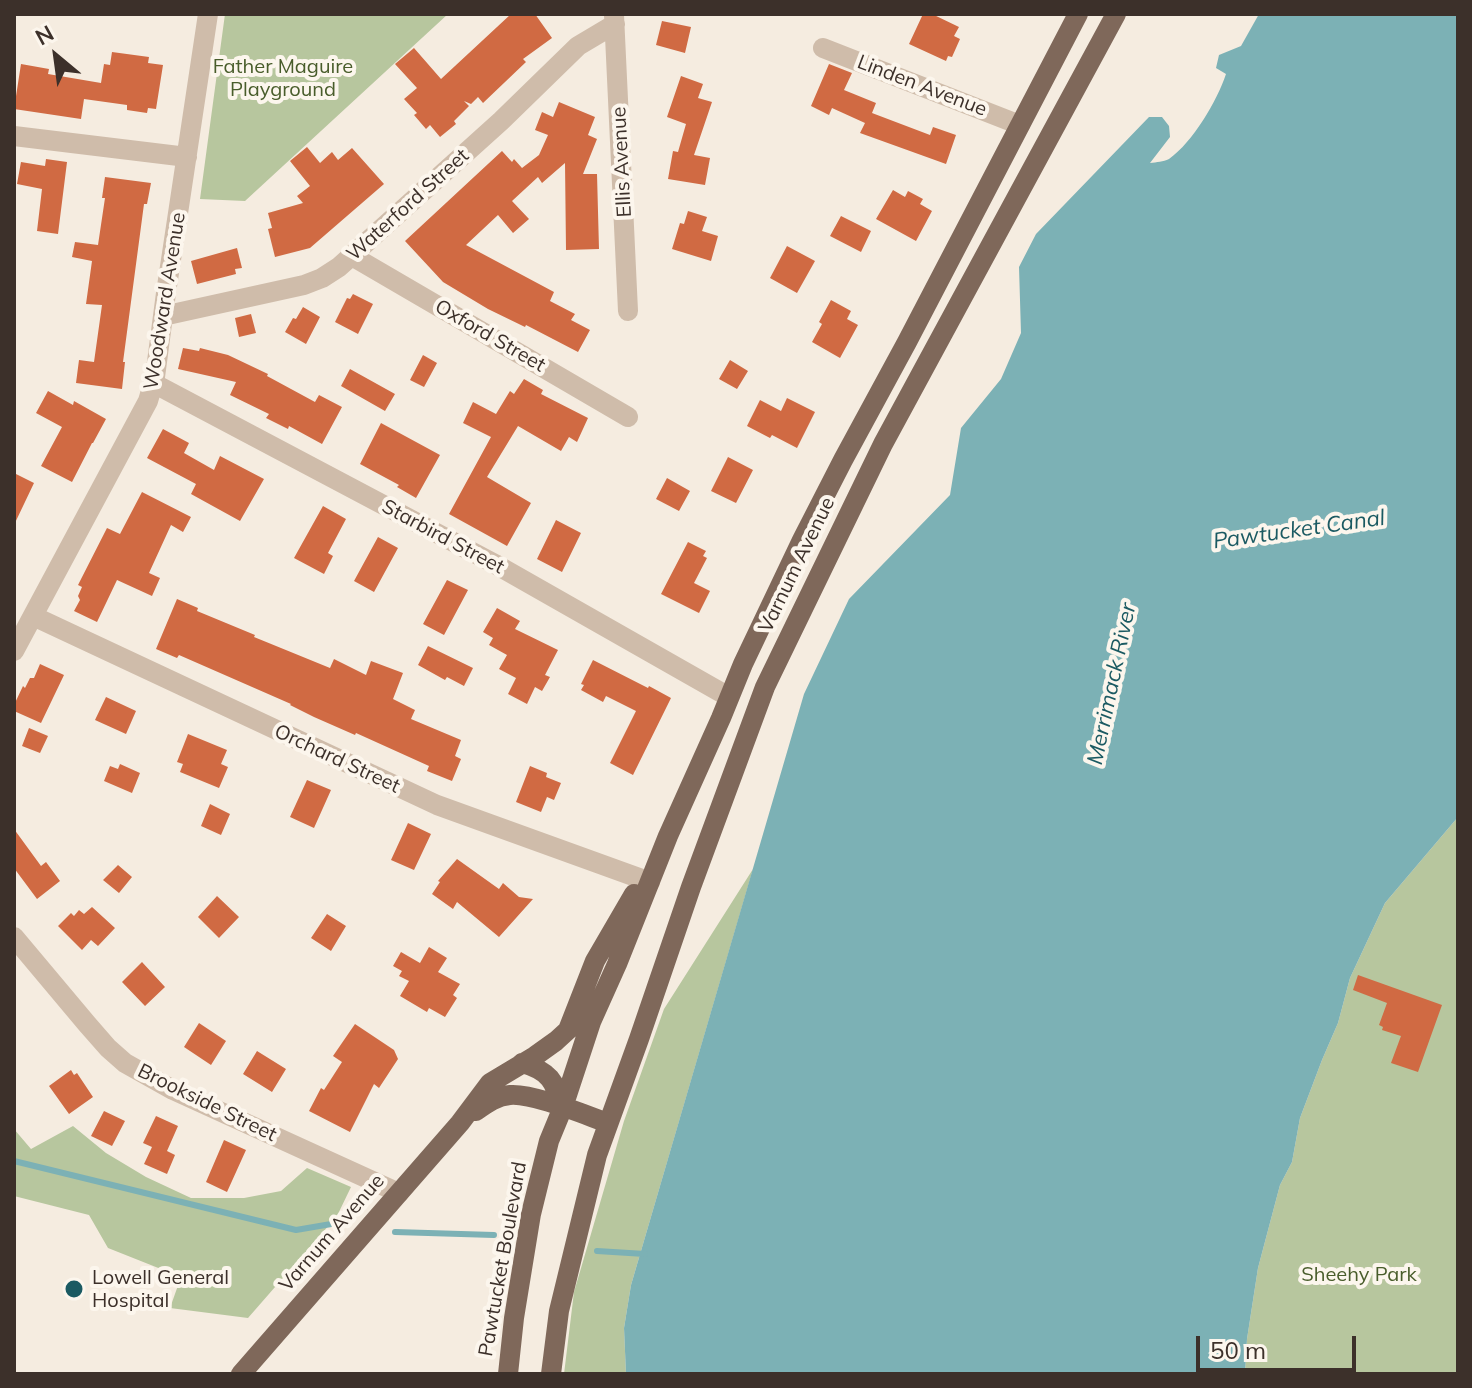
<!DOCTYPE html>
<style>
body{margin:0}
#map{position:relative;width:1472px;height:1388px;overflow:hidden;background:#f5ece0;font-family:Mulish,sans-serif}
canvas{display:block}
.frame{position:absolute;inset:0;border:16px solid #3c302a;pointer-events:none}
.north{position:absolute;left:16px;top:16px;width:80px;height:80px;-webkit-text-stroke:6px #fcf6ed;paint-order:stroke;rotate:331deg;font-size:22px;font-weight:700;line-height:32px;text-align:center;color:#3c302a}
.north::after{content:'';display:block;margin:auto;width:28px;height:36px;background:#3c302a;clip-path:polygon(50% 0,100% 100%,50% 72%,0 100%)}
.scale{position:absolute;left:1196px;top:1336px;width:160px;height:36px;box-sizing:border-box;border:4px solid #3c302a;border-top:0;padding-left:10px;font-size:24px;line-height:28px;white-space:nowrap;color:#3c302a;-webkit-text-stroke:6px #fcf6ed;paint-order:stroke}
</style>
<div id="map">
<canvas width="1472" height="1388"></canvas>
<div class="frame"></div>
<div class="north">N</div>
<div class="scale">50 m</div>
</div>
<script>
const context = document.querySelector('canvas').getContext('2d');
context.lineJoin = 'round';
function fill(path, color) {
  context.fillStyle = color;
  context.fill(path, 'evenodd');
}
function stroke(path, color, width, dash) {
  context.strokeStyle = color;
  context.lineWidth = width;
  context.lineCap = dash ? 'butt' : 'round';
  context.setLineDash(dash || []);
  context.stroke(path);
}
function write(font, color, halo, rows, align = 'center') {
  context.font = font + ' Mulish,sans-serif';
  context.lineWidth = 8;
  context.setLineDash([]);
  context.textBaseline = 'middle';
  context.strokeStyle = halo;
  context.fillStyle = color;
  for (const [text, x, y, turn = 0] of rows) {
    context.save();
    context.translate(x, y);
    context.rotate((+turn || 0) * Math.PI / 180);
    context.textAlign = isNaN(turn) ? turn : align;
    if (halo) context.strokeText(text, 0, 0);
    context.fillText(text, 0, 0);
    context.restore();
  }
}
const green = new Path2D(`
 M225 14H448L245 201 200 199Z
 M1458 817V1374H1245L1247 1339 1258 1268 1280 1185 1292 1162 1300 1118 1322 1060 1338 1023 1350 978 1385 903Z
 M753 869 631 1285 624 1328 626 1374H564L574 1292 624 1121 664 1009Z
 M73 1126 106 1153 146 1177 191 1198H244L281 1191 307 1168 351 1187 337 1216 248 1318 170 1308 181 1277 108 1248 89 1215 14 1196V1129L31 1149Z`);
const water = new Path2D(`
 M1259 14H1458V817L1385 903 1350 978 1338 1023 1322 1060 1300 1118 1292 1162 1280 1185 1258 1268 1247 1339 1245 1374H626L624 1328 631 1285 804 694 849 599 950 495 961 428 1001 379 1021 333 1019 267 1036 234 1149 117H1162L1169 126 1170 137 1150 163C1157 162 1163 162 1169 159 1193 142 1217 101 1226 74L1216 68 1219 55 1241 46Z`);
const stream = new Path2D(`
 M14 1161 296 1230 337 1223
 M395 1232 494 1235
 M597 1251 645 1254`);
const building = new Path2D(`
 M511 14H535L552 38 523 59 526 62 483 103 478 97 471 104 464 101 469 106 454 121 456 124 440 137 430 125 426 129 414 115 417 113 404 99 417 88 395 64 414 48 441 79Z
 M923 14H932L959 27 954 36 960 39 952 57 948 56 946 61 909 44Z
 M662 21 691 27 685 53 656 45Z
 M112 52 149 57 148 63 163 65 156 109 148 108 147 113 127 110V105L84 99 81 119 14 109 21 64 49 69 48 74 101 83 104 64 110 65Z
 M829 64 852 73 844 90 876 103 872 113 930 135 933 127 956 135 946 164 860 133 865 123 832 108 829 115 811 106Z
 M681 76 703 84 698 98 712 102 694 155 710 158 705 185 668 179 673 151 678 152 686 124 667 117Z
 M559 102 595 117 588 135 597 139 583 174H597L599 249 566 250 565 163 542 183 538 177 512 201 529 219 513 233 498 215 466 245 554 292 550 301 575 314 571 320 590 330 578 352 526 325 525 327 488 309 443 282 405 241 502 151 512 162 514 159 522 168 539 155 548 135 535 130 542 112 553 117Z
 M307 147 320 163 332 152 338 160 352 148 384 184 310 248 275 257 268 229 272 228 268 213 303 203 297 196 310 186 290 161Z
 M46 159 67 162 58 234 37 231 42 189 17 184 21 162 45 166Z
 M105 177 151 183 147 204H144L123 362H125L122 389 76 383 79 360 94 362 102 305 86 304 92 261 72 257 75 242 98 245 105 198H102Z
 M893 190 905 197 908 191 923 199 920 204 932 211 916 241 876 219Z
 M688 211 707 217 702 231 718 236 711 261 672 249 680 223 684 224Z
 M841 216 871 231 861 252 830 236Z
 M787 246 815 261 797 293 770 278Z
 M237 248 242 268 235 269 236 274 197 284 191 261Z
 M353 294 373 304 358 334 335 322 347 298 350 299Z
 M831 300 851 311 847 319 858 325 840 358 812 342 822 324 819 322Z
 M303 307 320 317 306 344 285 332 293 318 296 319Z
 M251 314 256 333 239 337 235 318Z
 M183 348 199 351 200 348 228 355 268 374 267 376 315 402 319 395 342 407 322 444 289 426 288 429 266 418 269 414 230 395 236 382 178 369Z
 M423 355 437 363 424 387 410 380Z
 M730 360 748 371 737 389 719 379Z
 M350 369 395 394 385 411 341 386Z
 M524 379 543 390 541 394 588 418 577 442 569 437 561 451 518 426 487 477 531 503 507 546 449 514 491 437 463 423 473 402 496 414 510 391 514 394Z
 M48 391 73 405 74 401 106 419 93 443H92L72 482 41 466 62 427 36 413Z
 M787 398 815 412 797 448 772 435 770 438 747 426 760 400 781 411Z
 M381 423 440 455 416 498 397 487 399 485 360 464Z
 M163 429 189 443 184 453 214 470 220 456 264 479 240 521 191 494 196 484 147 458Z
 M728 457 753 470 736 503 711 491Z
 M14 473 34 483 14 525Z
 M667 478 690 491 679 511 656 499Z
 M142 492 191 517 183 532 171 525 149 573 160 578 152 596 117 580 97 622 74 611 80 600 78 596 82 587 78 585 107 528 120 534Z
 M323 506 346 519 328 553 333 556 324 574 294 558Z
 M556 520 581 533 562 572 537 559Z
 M378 537 398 548 374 592 354 581Z
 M688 542 706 551 703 556 707 558 694 583 710 591 699 613 661 594Z
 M447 580 468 590 444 635 423 624Z
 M177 599 198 608 197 611 255 635 254 637 330 668 334 659 366 675 371 661 403 673 393 699 415 710 411 719 461 740 455 756 461 759 452 781 427 771 429 766 356 733 355 735 314 717 290 705 291 704 179 655 177 658 156 649Z
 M497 608 520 621 515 629 558 650 545 675 550 677 542 691 535 687 527 704 508 694 516 678 499 669 507 655 489 645 493 638 483 632Z
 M428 646 473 668 464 686 447 677 445 680 418 665Z
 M593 660 648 688 649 686 671 698 633 775 610 763 636 711 606 696 603 702 581 690 584 685 581 684Z
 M40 664 64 675 41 723 14 711V705L23 686 25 688 30 678H34Z
 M106 697 136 711 126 734 95 720Z
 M29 728 48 736 40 753 22 746Z
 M188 734 227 750 221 764 228 767 219 788 180 772 183 764 177 762Z
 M120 764 140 773 132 793 104 781 110 766 118 769Z
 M530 766 547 773 546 777 561 783 554 800 547 797 541 812 516 802Z
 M307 780 331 790 314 828 290 817Z
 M210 804 230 814 221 835 201 826Z
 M408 823 431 834 414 870 391 860Z
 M14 829 41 866 46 862 60 881 37 899 14 868Z
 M457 859 499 889 503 883 519 897 533 899 499 937 457 902 453 909 432 894 440 882 438 881Z
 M118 865 132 877 119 893 103 880Z
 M217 896 239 917 219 938 198 917Z
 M92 907 115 928 98 946 91 940 82 950 58 926 71 913 74 916 79 910 84 914Z
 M327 914 346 926 331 951 311 938Z
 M429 947 447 958 438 972 460 984 453 995 457 998 445 1017 429 1008 427 1012 400 996 409 981 399 976 402 971 393 966 401 952 420 963Z
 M142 962 165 987 145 1006 122 982Z
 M1358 975 1442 1005 1418 1072 1391 1063 1401 1036 1382 1030 1383 1027 1379 1025 1387 1003 1353 990Z
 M199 1023 226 1041 211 1065 184 1047Z
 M355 1024 394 1050 398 1059 379 1088 374 1084 350 1132 309 1111 321 1088 324 1090 342 1062 333 1056Z
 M257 1051 286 1069 272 1092 243 1074Z
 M71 1070 74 1075 77 1073 93 1097 69 1114 49 1086Z
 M104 1111 125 1121 112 1146 91 1136Z
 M156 1116 178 1126 167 1151 175 1155 167 1174 144 1164 152 1147 143 1143Z
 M224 1140 246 1150 227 1192 206 1182Z`);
const minor = new Path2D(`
 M614 15 628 311
 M823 48 1020 125
 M14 136 187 157
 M352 256 628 417
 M163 316 304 285 322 278 339 267 501 121 578 46 615 24
 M153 383 495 564 729 697
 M33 616 437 805 650 882
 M14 651 148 401 155 377 166 293 208 14
 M14 937 87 1024 108 1048 125 1063 173 1090 399 1193`);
const major = new Path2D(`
 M522 1063C550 1071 554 1081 563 1107
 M476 1111C487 1103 497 1096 510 1095 533 1093 585 1115 608 1123
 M241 1374 460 1123 490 1083 535 1056 556 1041 568 1030 595 961 634 894
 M508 1374 514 1318 531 1214 549 1141 563 1107 591 1022 617 964 668 836 721 718 743 664 802 540 843 460 907 342 1078 14
 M551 1374 559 1311 597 1155 639 1039 691 887 765 687 883 444 1116 14`);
const markers = [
 [74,1289,10,"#1b5a62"]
];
const parkNames = [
 ["Father Maguire",283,67],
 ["Playground",283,90],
 ["Sheehy Park",1359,1275]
];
const streetNames = [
 ["Linden Avenue",922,86,21],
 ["Ellis Avenue",622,162,-93],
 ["Waterford Street",408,205,-42],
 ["Woodward Avenue",165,301,-81],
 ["Oxford Street",490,336,30],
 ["Starbird Street",443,537,28],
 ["Varnum Avenue",797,565,-64],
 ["Orchard Street",337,759,25],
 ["Brookside Street",207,1103,26],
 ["Varnum Avenue",332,1233,-49],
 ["Pawtucket Boulevard",503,1259,-80]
];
const poiNames = [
 ["Lowell General",92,1278],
 ["Hospital",92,1301]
];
const waterNames = [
 ["Pawtucket Canal",1299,530,-8],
 ["Merrimack River",1112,684,-78]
];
fill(green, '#b7c69e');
fill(water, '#7cb1b5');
stroke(stream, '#7cb1b5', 6);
fill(building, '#d06a43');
stroke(minor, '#cfbcaa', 20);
stroke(major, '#7f685a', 20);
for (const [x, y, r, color] of markers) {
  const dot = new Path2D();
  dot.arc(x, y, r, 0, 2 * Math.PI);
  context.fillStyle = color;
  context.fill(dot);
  stroke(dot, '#fcf6ed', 3);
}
write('20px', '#495d2b', '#fcf6ed', parkNames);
write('20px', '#3c302a', '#fcf6ed', streetNames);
write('20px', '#3c302a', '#fcf6ed', poiNames, 'left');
write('italic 22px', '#1b5a62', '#fcf6ed', waterNames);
</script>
